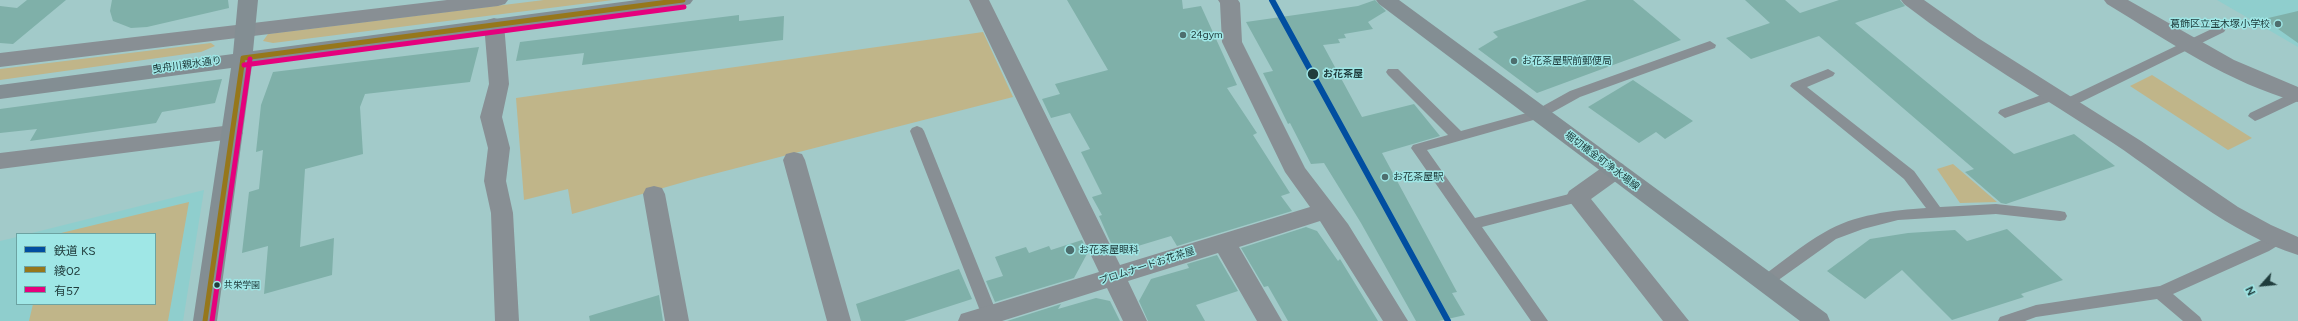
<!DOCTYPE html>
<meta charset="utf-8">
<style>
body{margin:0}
#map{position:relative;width:2298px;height:321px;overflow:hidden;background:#a2cac9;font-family:Figtree,"Noto Sans JP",sans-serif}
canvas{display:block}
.legend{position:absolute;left:16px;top:233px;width:140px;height:72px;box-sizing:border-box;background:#9fe7e6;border:1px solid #6ca3a2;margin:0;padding:5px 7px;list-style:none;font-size:12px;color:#203d3d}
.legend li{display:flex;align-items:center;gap:8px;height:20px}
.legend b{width:20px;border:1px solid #6ca3a2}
.north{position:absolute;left:2242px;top:265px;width:40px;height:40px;-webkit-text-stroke:3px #9fe7e6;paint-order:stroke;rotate:243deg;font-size:11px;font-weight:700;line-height:16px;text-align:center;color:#203d3d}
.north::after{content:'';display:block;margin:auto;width:14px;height:18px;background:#203d3d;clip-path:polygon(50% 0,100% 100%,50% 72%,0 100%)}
</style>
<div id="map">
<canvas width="2298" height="321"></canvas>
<ul class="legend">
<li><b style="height:5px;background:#014ea0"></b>鉄道 KS</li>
<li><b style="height:5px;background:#96771b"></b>綾02</li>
<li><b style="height:5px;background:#e5007d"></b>有57</li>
</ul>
<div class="north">N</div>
</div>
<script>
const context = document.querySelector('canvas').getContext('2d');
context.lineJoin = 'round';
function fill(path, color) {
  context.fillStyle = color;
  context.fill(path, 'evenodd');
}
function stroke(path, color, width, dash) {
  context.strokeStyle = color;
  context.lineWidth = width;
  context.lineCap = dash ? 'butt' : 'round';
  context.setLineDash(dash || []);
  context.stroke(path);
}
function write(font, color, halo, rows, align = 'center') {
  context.font = font + ' Figtree,"Noto Sans JP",sans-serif';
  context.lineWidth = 3;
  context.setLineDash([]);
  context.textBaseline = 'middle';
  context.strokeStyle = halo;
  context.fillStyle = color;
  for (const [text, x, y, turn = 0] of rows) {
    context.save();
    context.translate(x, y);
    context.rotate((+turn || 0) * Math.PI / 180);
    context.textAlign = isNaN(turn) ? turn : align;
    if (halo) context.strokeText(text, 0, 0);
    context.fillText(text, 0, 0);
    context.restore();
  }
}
const built = new Path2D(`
 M2217 0H2298V47Z
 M204 190 183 321H0V241L17 237V304H155V234H28Z`);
const green = new Path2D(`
 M544 0H613L273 43 263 41 268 34Z
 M983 32 1013 97 698 178 572 214 568 189 524 200 516 98Z
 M211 43 215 46 201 52 0 80V69Z
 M2152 75 2252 138 2228 150 2130 86Z
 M1953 164 1997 202 1960 203 1937 169Z
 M189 202 168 321H29L33 304H155V234H57Z`);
const building = new Path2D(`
 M27 0H66L13 44 0 43V6L17 8Z
 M112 0H228L229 8 147 27 131 28 113 21 110 11Z
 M1067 0H1182L1183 9 1201 6 1237 85 1227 88 1257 133 1253 135 1290 193 1281 196 1292 211 1177 246 1171 236 1128 249 1111 243 1099 216 1102 215 1092 197 1102 194 1081 152 1090 149 1070 113 1051 118 1042 99 1060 94 1055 84 1108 70Z
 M1375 0 1386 11 1368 22 1373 29 1344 34 1346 38 1338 39 1340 43 1323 45 1362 117 1414 104 1440 136 1382 153 1457 292 1452 293 1465 315 1439 321H1416L1361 223 1324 163 1311 164 1290 123 1288 124 1263 73 1273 71 1246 22 1358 6Z
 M1587 0H1633L1681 40 1537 93 1478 49 1498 37 1493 32Z
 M1745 0H1785L1800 13 1839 0H1900L1905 6 1855 23 2014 154 2074 134 2115 166 2006 204 2001 203 1965 172 1974 169 1819 36 1751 59 1726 38 1770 23Z
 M2298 11V43L2264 19Z
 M739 15V21L784 16 783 40 582 65 584 53 516 61 520 42Z
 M479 47 470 82 365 94 360 107 363 154 305 169 300 247 334 238 332 275 264 294 268 246 242 253 249 192 259 189 263 150 256 152 261 105 273 72Z
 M222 79 215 103 162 112 156 123 30 141 37 129 0 133V109Z
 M1633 80 1693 121 1665 139 1656 132 1639 143 1588 107Z
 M1306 227 1317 231 1338 261 1340 259 1378 321H1288L1268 286 1264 287 1241 248Z
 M2007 229 2063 280 2021 294 2024 297 1952 320 1902 270 1865 299 1827 271 1870 239 1908 233 1955 230 1967 241Z
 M1082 240 1088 252 1074 278 995 302 986 281 1003 276 995 257 1026 247 1029 253 1049 246 1051 250Z
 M1217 255 1238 291 1196 305 1205 321H1148L1139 301 1151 279 1189 268 1187 264Z
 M959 269 972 299 904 321H861L856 304Z
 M659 295 663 321H590L589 316Z
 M1096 298 1110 301 1120 321H1007L1061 304 1058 309Z`);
const lane = new Path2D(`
 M2220 25 2224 26 2226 29 2224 32 2073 106 2068 108 2061 103 2063 100Z
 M1710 41 1716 45 1715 48 1580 97 1544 117 1427 150 1475 218 1577 192 1582 193 1584 197 1582 201 1482 227 1548 321H1531L1411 148 1413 145 1448 135 1388 75 1386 72 1388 69H1398L1461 131 1534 111 1570 91Z
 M1828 69 1835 73 1833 76 1807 87 1914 171 1940 207 1996 204 2060 211 2065 212 2067 216 2065 220 2060 221 1996 214 1898 220 1863 229 1836 239 1770 286 1765 288 1760 286 1757 282 1760 278C1781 263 1802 245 1825 232 1853 215 1893 210 1926 208L1904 179 1790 86 1792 83Z
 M2055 90 2062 95 2060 98 2005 118 1998 113 2000 110Z
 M2298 90V101L2260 119 2255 121 2248 116 2250 113Z
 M917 126 922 128 924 131 1000 321H984L910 131 912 128Z
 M2277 233 2282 235 2284 239 2282 243 2269 251 2173 294 2200 317 2202 321H2183L2157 299 2036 317 2025 321H1998L2000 317 2036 305 2160 286Z`);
const street = new Path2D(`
 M447 0H508L505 4 498 6 0 67V53Z
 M969 0H989L1120 265 1310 207 1285 172 1222 42 1220 3 1218 0H1238L1240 3 1242 42 1305 168 1348 224 1408 321H1383L1320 221 1239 247 1282 321H1257L1218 253 1128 281 1147 321H1123L1107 288 1002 321H958L961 314 1099 272Z
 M1901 0H1924L1978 38 2141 141 2238 207 2271 225 2298 237V255C2228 233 2173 183 2113 143 2043 97 1970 55 1904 4Z
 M2104 0H2128L2234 60 2298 87V102C2229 83 2168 41 2107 4Z
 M494 18 501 20 504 24 509 84 502 117 510 148 506 181 513 213 519 321H495L491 213 484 181 488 148 480 117 489 84 484 24 487 20Z
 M232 125 240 128 243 133 240 138 0 169V153Z
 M794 152 802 154 805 160 851 321H827L783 160 786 154Z
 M1615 162 1623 164 1626 170 1623 176 1591 199 1689 321H1663L1566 197 1569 191 1607 164Z
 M654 186 662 188 665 194 689 321H665L643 194 646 188Z`);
const secondary = new Path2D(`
 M238 0H258L253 51 637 0H693L690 4 683 6 252 65 217 321H193L231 68 0 99V85L233 54Z
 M1376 0H1399L1827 314 1830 321H1800L1379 4Z`);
const bus1 = new Path2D(`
 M243 58 683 0
 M205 321 243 58`);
const bus2 = new Path2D(`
 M244 65 684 7
 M212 321 250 59`);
const rail1 = new Path2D(`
 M1272 0 1448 321`);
const markers = [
 [2278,24,4,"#4e6e6e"],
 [1183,35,4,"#4e6e6e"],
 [1514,61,4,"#4e6e6e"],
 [1313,74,6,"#203d3d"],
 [1385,177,4,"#4e6e6e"],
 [1070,250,5,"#4e6e6e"],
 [217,285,3.5,"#203d3d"]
];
const busNames = [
 ["共栄学園",224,285]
];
const poiNames = [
 ["葛飾区立宝木塚小学校",2270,24,"right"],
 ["24gym",1191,35],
 ["お花茶屋駅前郵便局",1522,61],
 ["お花茶屋駅",1393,177],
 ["お花茶屋眼科",1079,250]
];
const streetNames = [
 ["曳舟川親水通り",187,65,-8],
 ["堀切橋金町浄水場線",1602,161,37],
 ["プロムナードお花茶屋",1147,266,-18]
];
const stopNames = [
 ["お花茶屋",1323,74]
];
fill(built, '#8fcecd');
fill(green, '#c0b589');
fill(building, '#7fb0a9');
fill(lane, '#888f94');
fill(street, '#888f94');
fill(secondary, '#838e93');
stroke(bus1, '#96771b', 5);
stroke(bus2, '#e5007d', 5);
stroke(rail1, '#014ea0', 6);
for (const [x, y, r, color] of markers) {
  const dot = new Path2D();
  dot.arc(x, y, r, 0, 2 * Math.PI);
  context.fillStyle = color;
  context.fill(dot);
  stroke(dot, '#9fe7e6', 1.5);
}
write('9px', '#203d3d', '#9fe7e6', busNames, 'left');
write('10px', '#203d3d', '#9fe7e6', poiNames, 'left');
write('10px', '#203d3d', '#9fe7e6', streetNames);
write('bold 10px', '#203d3d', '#9fe7e6', stopNames, 'left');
</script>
